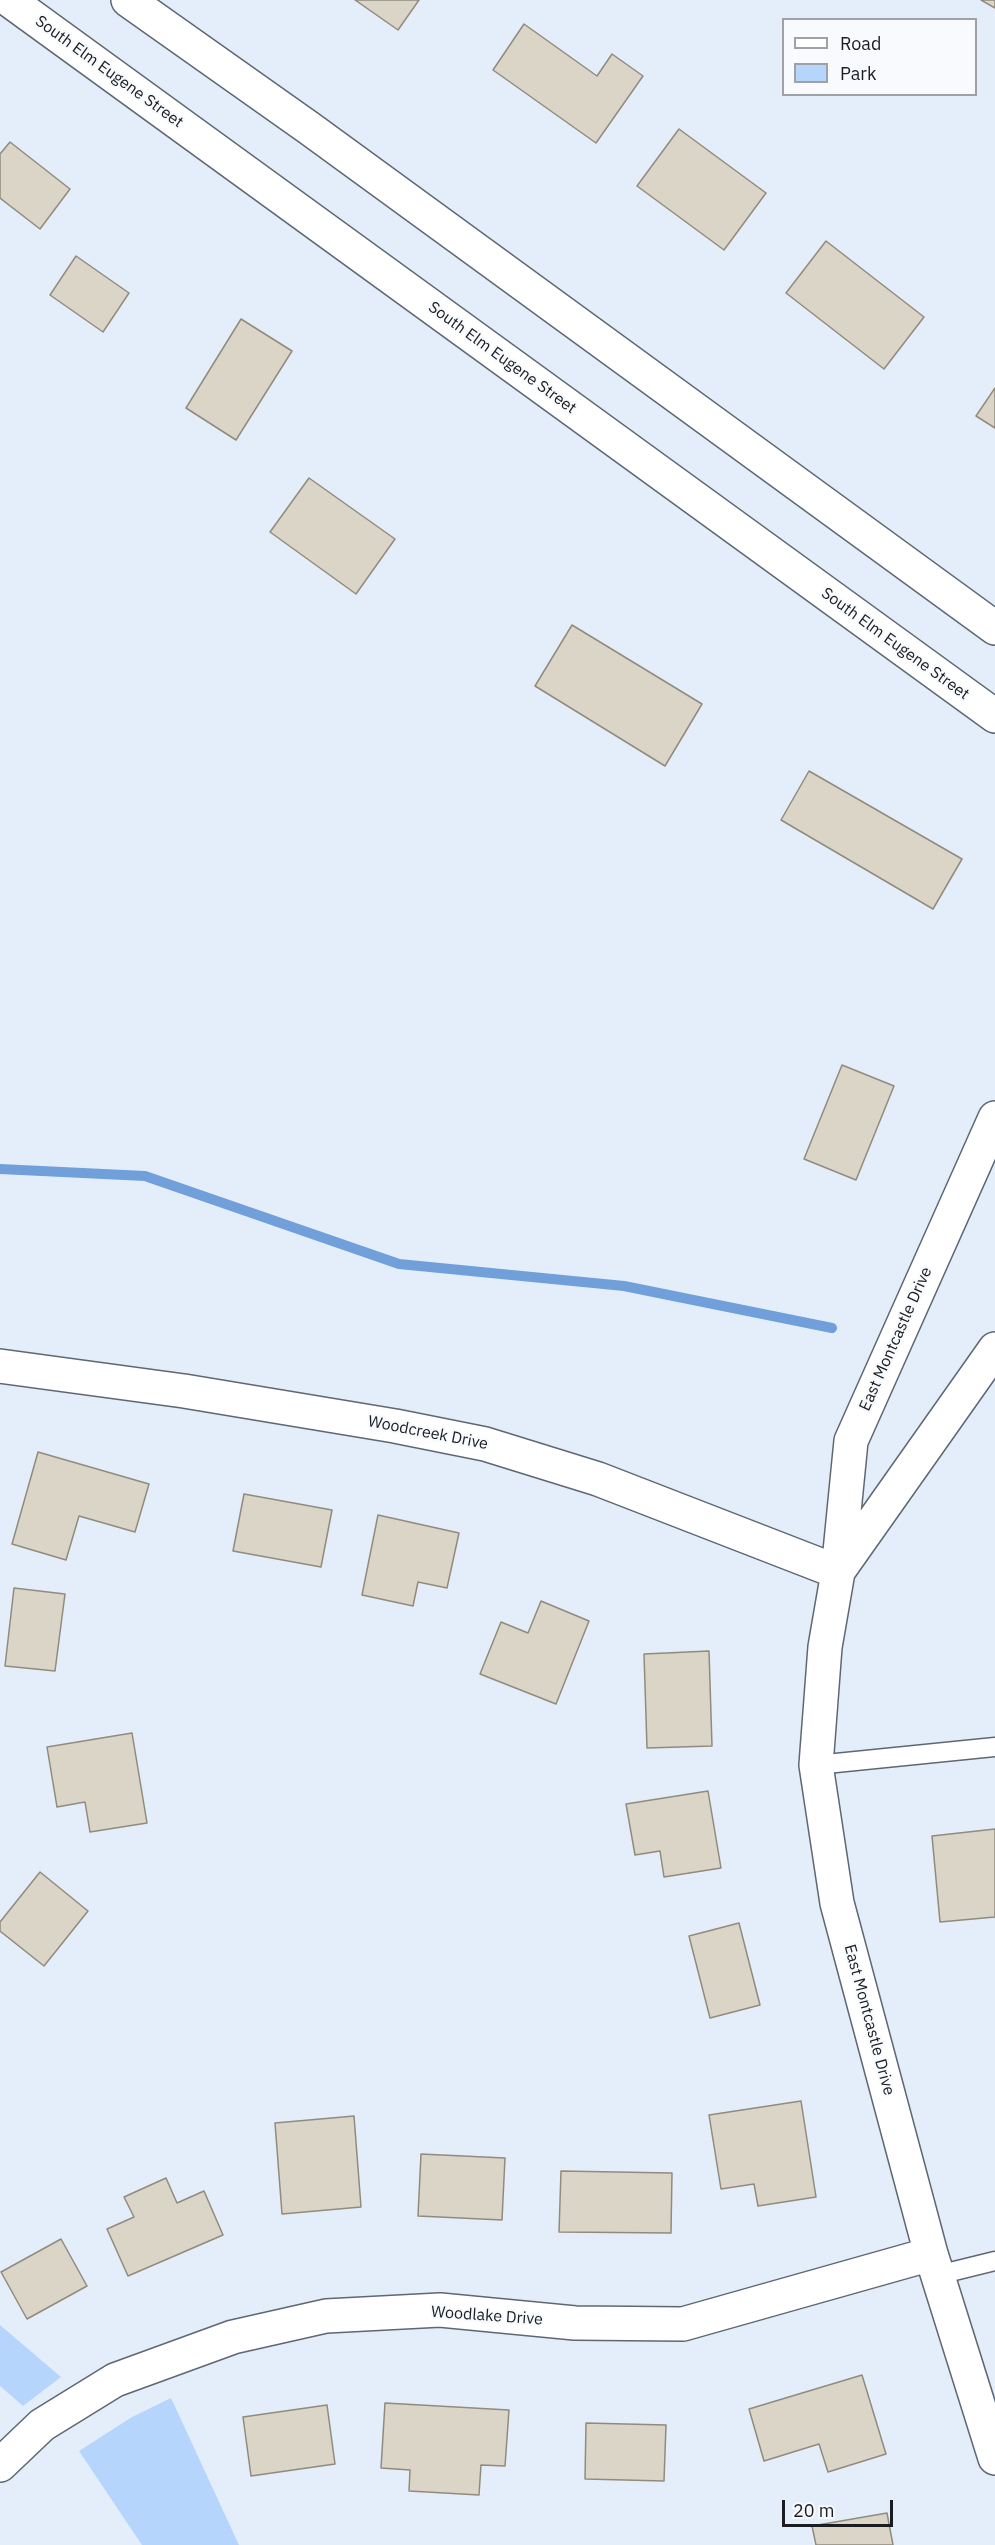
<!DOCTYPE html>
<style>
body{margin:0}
#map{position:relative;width:995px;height:2545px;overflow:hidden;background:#e4eefb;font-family:"IBM Plex Sans",sans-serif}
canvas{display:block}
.legend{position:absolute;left:782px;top:18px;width:195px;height:78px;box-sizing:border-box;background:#f8fafd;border:2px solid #9fa2a5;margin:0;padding:8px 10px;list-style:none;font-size:18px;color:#191d21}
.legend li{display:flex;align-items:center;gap:12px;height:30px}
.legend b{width:30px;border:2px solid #9fa2a5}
.scale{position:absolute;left:782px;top:2500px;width:111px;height:27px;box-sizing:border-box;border:3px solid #191d21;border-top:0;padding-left:8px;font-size:18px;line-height:21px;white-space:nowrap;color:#191d21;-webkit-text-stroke:4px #f8fafd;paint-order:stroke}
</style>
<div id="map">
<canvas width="995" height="2545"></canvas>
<ul class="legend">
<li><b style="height:8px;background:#fff"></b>Road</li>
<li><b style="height:16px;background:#b5d5fd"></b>Park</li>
</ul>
<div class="scale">20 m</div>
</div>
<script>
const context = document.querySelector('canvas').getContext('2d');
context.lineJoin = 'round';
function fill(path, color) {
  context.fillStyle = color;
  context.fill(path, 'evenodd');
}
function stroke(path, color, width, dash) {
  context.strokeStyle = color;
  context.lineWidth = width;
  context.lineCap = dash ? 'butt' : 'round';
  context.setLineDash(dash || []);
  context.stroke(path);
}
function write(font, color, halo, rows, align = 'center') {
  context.font = font + ' "IBM Plex Sans",sans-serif';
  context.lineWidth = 4.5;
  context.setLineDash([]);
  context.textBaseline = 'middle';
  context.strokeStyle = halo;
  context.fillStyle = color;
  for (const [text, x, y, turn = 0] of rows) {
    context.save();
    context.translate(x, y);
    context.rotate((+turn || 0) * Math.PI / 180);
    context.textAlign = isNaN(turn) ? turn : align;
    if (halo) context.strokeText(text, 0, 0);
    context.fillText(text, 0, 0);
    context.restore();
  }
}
const green = new Path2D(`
 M0 2325 61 2377 23 2406 0 2386Z
 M171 2398 239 2545H142L79 2451 132 2417Z`);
const stream = new Path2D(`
 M0 1169 145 1176 399 1264 624 1286 832 1328`);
const building = new Path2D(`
 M355 0H419L398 30Z
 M981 0H995V8Z
 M524 24 597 76 612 54 643 76 596 143 493 70Z
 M679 129 766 193 724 250 637 186Z
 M10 142 70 189 40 229 0 198V154Z
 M826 241 924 317 884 369 786 293Z
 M76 256 129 293 103 332 50 295Z
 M241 319 292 351 236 440 186 408Z
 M995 388V428L976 416Z
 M309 478 395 539 356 594 270 532Z
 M572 625 702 704 665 766 535 686Z
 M809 771 962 859 933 909 781 820Z
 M842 1065 894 1086 856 1180 804 1159Z
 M38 1452 149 1484 135 1532 79 1516 66 1560 12 1544Z
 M244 1494 332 1510 321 1567 233 1551Z
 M378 1515 459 1533 447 1588 418 1582 413 1606 362 1595Z
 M14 1588 65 1594 55 1671 5 1666Z
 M541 1601 589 1621 556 1704 480 1674 501 1622 528 1633Z
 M709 1651 712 1746 647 1748 644 1654Z
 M132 1733 147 1823 90 1832 85 1802 57 1807 47 1747Z
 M708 1791 721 1868 664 1877 660 1851 635 1855 626 1804Z
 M995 1829V1917L940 1922 932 1836Z
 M40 1872 88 1911 44 1966 0 1931V1922Z
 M739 1923 760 2005 710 2018 689 1936Z
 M801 2101 816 2197 758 2206 754 2184 721 2189 709 2115Z
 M354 2116 361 2207 282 2214 275 2123Z
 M421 2154 505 2158 502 2220 418 2216Z
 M561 2171 672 2173 671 2233 559 2232Z
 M166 2178 177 2203 204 2191 223 2235 128 2276 107 2229 134 2217 124 2197Z
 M61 2239 87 2286 27 2319 1 2272Z
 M862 2375 886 2454 828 2472 819 2444 764 2461 749 2409Z
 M385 2403 509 2410 505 2466 481 2465 479 2495 409 2491 410 2470 381 2468Z
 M327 2405 335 2464 251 2476 243 2417Z
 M586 2423 666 2425 664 2481 585 2479Z
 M887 2513 893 2545H816L812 2526Z`);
const lane = new Path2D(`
 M816 1765 995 1747
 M938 2275 995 2261`);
const street = new Path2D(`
 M995 1118 851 1441 838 1572 825 1647 816 1765 837 1903 931 2254 995 2458
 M0 1366 184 1391 395 1426 485 1444 598 1479 838 1572
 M839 1570 995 1349
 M0 2465 42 2425 115 2380 233 2337 326 2316 440 2310 575 2323 683 2324 931 2254`);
const primary = new Path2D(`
 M9 0 995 716
 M128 0 309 128 995 628`);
const streetNames = [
 ["South Elm Eugene Street",109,72,36],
 ["South Elm Eugene Street",502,358,36],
 ["South Elm Eugene Street",895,644,36],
 ["East Montcastle Drive",896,1339,-66],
 ["Woodcreek Drive",428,1433,11],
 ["East Montcastle Drive",869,2020,75],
 ["Woodlake Drive",487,2316,4]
];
fill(green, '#b5d5fd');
stroke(stream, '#709fd9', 10);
fill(building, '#dad5c6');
stroke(building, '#918b7e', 1.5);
stroke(lane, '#5e6772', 21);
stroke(street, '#5e6772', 36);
stroke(primary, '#5e6772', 36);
stroke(lane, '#fff', 18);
stroke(street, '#fff', 33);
stroke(primary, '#fff', 33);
write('16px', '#191d21', '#f8fafd', streetNames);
</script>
